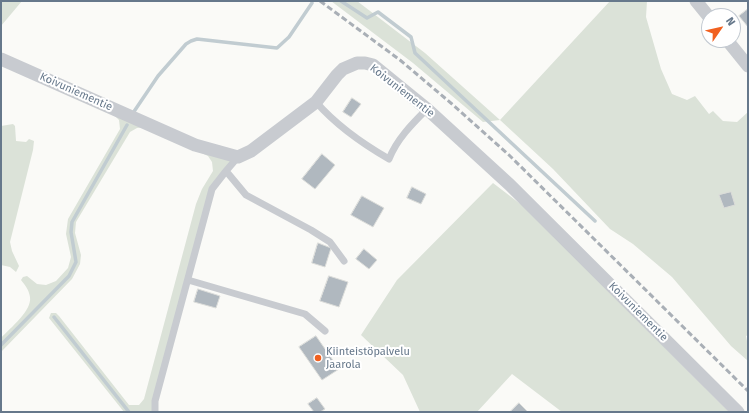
<!DOCTYPE html>
<meta charset="utf-8">
<style>
body{margin:0}
#map{position:relative;width:749px;height:413px;overflow:hidden;background:#fafaf7;font-family:"Fira Sans",sans-serif}
canvas{display:block}
.frame{position:absolute;inset:0;border:2px solid #66788b;pointer-events:none}
.north{position:absolute;left:701px;top:8px;width:40px;height:40px;box-sizing:border-box;background:#fff;border:1px solid #c2c9d1;border-radius:50%;rotate:56deg;font-size:11px;font-weight:700;line-height:16px;text-align:center;color:#66788b}
.north::after{content:'';display:block;margin:auto;width:14px;height:18px;background:#f16120;clip-path:polygon(50% 0,100% 100%,50% 72%,0 100%)}
</style>
<div id="map">
<canvas width="749" height="413"></canvas>
<div class="frame"></div>
<div class="north">N</div>
</div>
<script>
const context = document.querySelector('canvas').getContext('2d');
context.lineJoin = 'round';
function fill(path, color) {
  context.fillStyle = color;
  context.fill(path, 'evenodd');
}
function stroke(path, color, width, dash) {
  context.strokeStyle = color;
  context.lineWidth = width;
  context.lineCap = dash ? 'butt' : 'round';
  context.setLineDash(dash || []);
  context.stroke(path);
}
function write(font, color, halo, rows, align = 'center') {
  context.font = font + ' "Fira Sans",sans-serif';
  context.lineWidth = 4;
  context.setLineDash([]);
  context.textBaseline = 'middle';
  context.strokeStyle = halo;
  context.fillStyle = color;
  for (const [text, x, y, turn = 0] of rows) {
    context.save();
    context.translate(x, y);
    context.rotate((+turn || 0) * Math.PI / 180);
    context.textAlign = isNaN(turn) ? turn : align;
    if (halo) context.strokeText(text, 0, 0);
    context.fillText(text, 0, 0);
    context.restore();
  }
}
const green = new Path2D(`
 M1 1H22L1 26Z
 M331 1H357L425 53 500 120 610 1H647L646 17 661 69 672 94 687 100 695 96 709 114 713 111 723 121 737 122 748 112V335L746 336 748 346V361L731 346 672 277 633 244 610 229 553 169 500 120 483 122 413 63Z
 M113 114 232 161 215 180 152 412H124L49 318 51 313H56L59 316 129 405H139L144 399 196 204 202 189 213 171 212 162 208 156 146 127 137 128 130 132 76 222 75 233 81 255 80 264 72 279 1 352V338C10 328 32 311 30 297 29 290 25 285 21 280L23 277 27 276 37 284 46 285 56 281 68 268 71 257 66 234 68 219 120 129 119 120Z
 M13 124 15 126 16 141 26 142 29 139 34 141 33 150 10 242 12 251 19 266 16 272 10 267 1 265V126Z
 M493 183 523 206 729 412H562L512 374 477 412H420L403 375 361 335 397 280Z`);
const stream = new Path2D(`
 M341 1 367 18 378 12 411 37 415 53 595 221
 M133 113 158 76 186 44 191 41 197 39 277 48 289 37 312 3
 M54 317 129 412
 M1 345 69 276 76 262 71 232 72 222 127 125`);
const building = new Path2D(`
 M748 9V27L739 16Z
 M352 98 361 104 351 117 343 112Z
 M322 154 335 165 315 189 302 179Z
 M412 187 426 194 421 204 407 198Z
 M731 192 735 205 724 208 719 195Z
 M362 196 384 208 373 227 351 215Z
 M318 243 331 248 325 267 312 263Z
 M364 249 377 260 369 269 356 259Z
 M329 276 348 282 339 307 320 301Z
 M198 289 220 296 216 308 194 302Z
 M316 336 339 369 322 380 299 347Z
 M317 398 325 409 320 412H314L308 404Z
 M519 403 528 412H510Z`);
const lane = new Path2D(`
 M316 102C336 125 363 144 389 159 397 139 412 124 427 109
 M226 171 246 195 311 230 330 242 344 261
 M188 280 305 314 325 331
 M155 412V401L212 189 226 171 238 157`);
const street = new Path2D(`
 M696 1 709 17
 M727 40 748 66
 M1 59 195 145 238 157 251 151 316 102 337 75 343 69 357 63H365L373 65 427 109 510 185 738 412`);
const rail = new Path2D(`
 M320 1 400 60 452 104 509 155 748 391`);
const markers = [
 [318,358,4,"#f16120"]
];
const streetNames = [
 ["Koivuniementie",402,91,38],
 ["Koivuniementie",76,92,24],
 ["Koivuniementie",638,312,45]
];
const poiNames = [
 ["Kiinteistöpalvelu",326,352],
 ["Jaarola",326,365]
];
fill(green, '#dbe2d8');
stroke(stream, '#c1ccd1', 3.5);
fill(building, '#b0b8bf');
stroke(building, '#dbdcd9', 1);
stroke(lane, '#c8cbd0', 7);
stroke(street, '#c8cbd0', 13);
stroke(rail, '#a9afb6', 3, [6, 3]);
for (const [x, y, r, color] of markers) {
  const dot = new Path2D();
  dot.arc(x, y, r, 0, 2 * Math.PI);
  context.fillStyle = color;
  context.fill(dot);
  stroke(dot, '#fff', 1.5);
}
write('11px', '#66788b', '#fff', streetNames);
write('11px', '#66788b', '#fff', poiNames, 'left');
</script>
